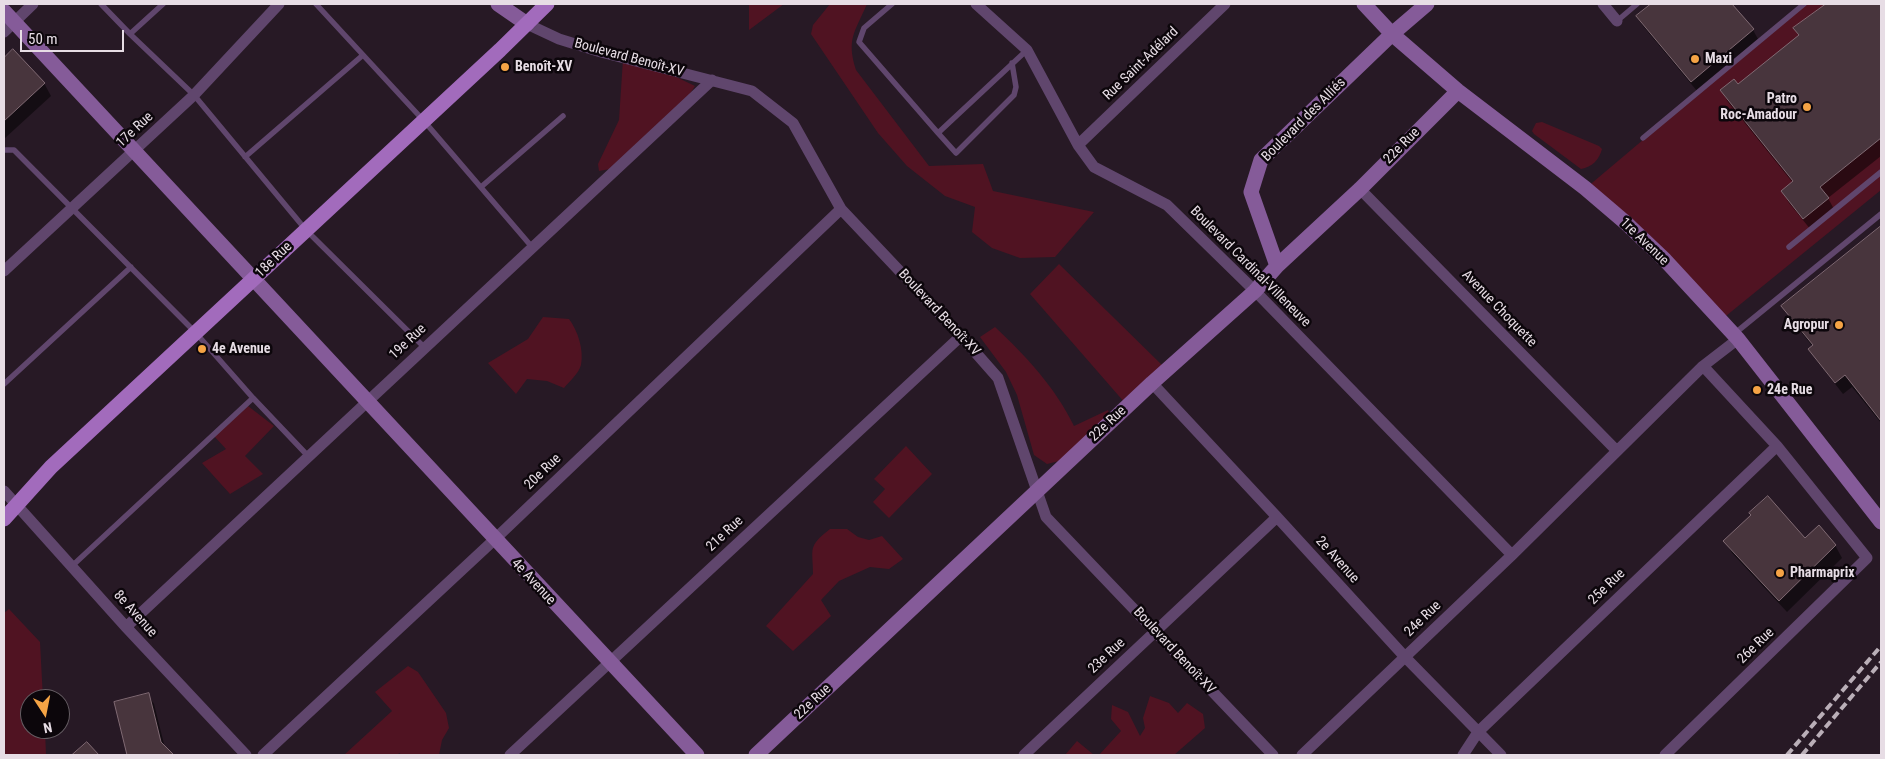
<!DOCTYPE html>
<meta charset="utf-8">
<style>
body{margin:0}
#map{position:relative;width:1885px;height:759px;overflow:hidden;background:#271925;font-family:"Roboto Condensed",sans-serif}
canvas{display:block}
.frame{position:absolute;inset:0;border:5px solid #e7dde5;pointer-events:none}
.north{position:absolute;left:20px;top:689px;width:50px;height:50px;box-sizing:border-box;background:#0c060b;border:1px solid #645c62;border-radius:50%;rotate:169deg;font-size:14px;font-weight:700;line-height:20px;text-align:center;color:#e7dde5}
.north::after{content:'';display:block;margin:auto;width:18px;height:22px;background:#f5a345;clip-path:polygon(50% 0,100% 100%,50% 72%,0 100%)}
.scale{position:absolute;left:20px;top:30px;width:104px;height:22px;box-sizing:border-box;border:2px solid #e7dde5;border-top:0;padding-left:6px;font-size:15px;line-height:18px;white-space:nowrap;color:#e7dde5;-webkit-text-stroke:4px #0c060b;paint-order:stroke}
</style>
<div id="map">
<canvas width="1885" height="759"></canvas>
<div class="frame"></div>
<div class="north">N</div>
<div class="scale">50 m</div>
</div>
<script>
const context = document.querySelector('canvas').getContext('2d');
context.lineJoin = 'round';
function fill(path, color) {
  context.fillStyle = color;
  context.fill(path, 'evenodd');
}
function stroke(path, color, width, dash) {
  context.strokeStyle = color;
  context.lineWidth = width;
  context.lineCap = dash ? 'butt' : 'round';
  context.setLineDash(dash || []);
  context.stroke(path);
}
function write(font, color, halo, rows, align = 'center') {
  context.font = font + ' "Roboto Condensed",sans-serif';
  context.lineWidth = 5;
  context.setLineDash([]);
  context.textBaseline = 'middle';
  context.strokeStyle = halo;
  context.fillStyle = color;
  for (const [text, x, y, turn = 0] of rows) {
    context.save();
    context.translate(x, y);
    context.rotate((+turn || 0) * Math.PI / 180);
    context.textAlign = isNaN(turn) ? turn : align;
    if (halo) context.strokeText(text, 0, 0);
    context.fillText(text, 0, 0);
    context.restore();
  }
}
const green = new Path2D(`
 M749 4H784L749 30Z
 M830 4H867C855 32 846 39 856 70L929 166 983 164 993 191 1094 212 1055 257 1020 258 992 248 972 232 975 207 945 196 907 166 878 133 811 34 813 25Z
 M1804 4H1881V190L1721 320 1586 188Z
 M623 59 672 75 695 86 684 103 610 169 599 171 598 164 619 120Z
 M1542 122 1599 146 1602 149C1599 160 1592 167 1581 169L1534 134 1532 131 1536 123Z
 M1059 264 1163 366 1125 403 1030 294Z
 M543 317 569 319C578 331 584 350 581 365 579 373 569 382 564 388L547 381 527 379 516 394 488 363 528 339Z
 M995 327C1026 356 1055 387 1074 426L1108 410 1111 420 1063 460 1047 464 1034 455 1017 395 1006 372 980 337Z
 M248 406 274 426 245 456 263 474 230 494 202 463 226 449 214 436Z
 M906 446 932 474 889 518 873 502 885 489 874 479Z
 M830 529H847L858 537 869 540 882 536 903 559 889 569 870 567 839 581 821 600 831 616 793 651 766 626 813 574C813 548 807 547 830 529Z
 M9 609 40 642 43 699H30V729H45L46 755H4V613Z
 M408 666 418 672 446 713 449 728 442 740 439 755H402L399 753 398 755H344L392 711 375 692Z
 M1150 696 1169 703 1178 713 1187 703 1203 714 1205 728 1174 755H1099L1121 731 1111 719 1112 705 1128 712 1140 736 1145 728 1143 718Z
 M1077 741 1094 755H1065Z`);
const shadow = new Path2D(`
 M1653 4H1730L1753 30 1758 39 1697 91 1643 26 1637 17Z
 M1828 4H1881V156L1828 198 1835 211 1811 230 1789 203 1782 191 1793 183 1728 102 1721 90 1738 85 1799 36 1795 29Z
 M13 51 44 83 51 96 4 139V60Z
 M1881 228V423L1852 387 1843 394 1817 361 1810 349 1813 347 1790 318 1783 306Z
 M1752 516 1805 539 1835 545 1842 558 1787 612 1732 553 1725 541Z
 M148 695 154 704 165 748 172 755H128L115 703Z`);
const building = new Path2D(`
 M1651 4H1732L1754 29 1691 82 1636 16Z
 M1826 4H1881V138L1820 187 1829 198 1803 219 1781 191 1793 181 1720 90 1734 79 1738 84 1799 35 1793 28Z
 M13 49 45 83 4 121V58Z
 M1881 226V421L1845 375 1835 383 1808 349 1813 345 1781 306Z
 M1768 496 1805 538 1819 525 1836 545 1779 601 1723 541 1751 515 1749 513Z
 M149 693 161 742 174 755H127L114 702Z
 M87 742 99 755H72Z`);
const lane = new Path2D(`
 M101 4 130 34 194 95 306 230 424 347
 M316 4 424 121 532 247
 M892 4 864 28 859 42 938 133 1027 50
 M1617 21 1637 4
 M130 34 163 4
 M938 133 956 153 1014 95 1016 87 1012 63
 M1643 138 1804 4
 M4 150H14L195 332 253 398 309 457
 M245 157 363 55
 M481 187 563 116
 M1789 247 1881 172
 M1734 334 1881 214
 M4 384 131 267
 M72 566 253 398`);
const street = new Path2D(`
 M976 4 1027 50 1078 145 1094 167 1167 205 1255 291 1512 555
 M1603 4 1617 21
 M527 24 559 39 601 52 752 91 793 123 841 209 961 336 998 378 1046 517 1273 755
 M4 32 33 4
 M1078 145 1225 4
 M1360 189 1616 450
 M4 271 194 95 279 4
 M1152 383 1277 517 1405 657 1501 755
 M4 491 126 627 246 755
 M126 627 712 80
 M263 755 494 540 841 209
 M510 755 961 336
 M1024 755 1277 517
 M1302 755 1512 555 1703 366 1738 339
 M1463 755 1478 732 1777 446
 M1665 755 1867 558 1777 446 1703 366`);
const secondary = new Path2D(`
 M498 4 527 24
 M1364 4 1392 34 1458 91 1585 188 1626 223 1665 260 1738 339 1881 522
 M4 11 697 755
 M1277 266 1251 192 1261 160 1392 34 1427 4
 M756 755 1152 383 1255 291 1277 266 1360 189 1458 91`);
const primary = new Path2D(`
 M4 519 51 467 500 50 547 4`);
const rail = new Path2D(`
 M1787 755 1881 646
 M1802 755 1881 662`);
const markers = [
 [1695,59,5,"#f5a345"],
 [505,67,5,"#f5a345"],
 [1807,107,5,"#f5a345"],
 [1839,325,5,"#f5a345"],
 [202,349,5,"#f5a345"],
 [1757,390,5,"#f5a345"],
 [1780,573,5,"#f5a345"]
];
const streetNames = [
 ["Boulevard Benoît-XV",629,58,15],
 ["Rue Saint-Adélard",1141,64,-44],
 ["Boulevard des Alliés",1304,120,-45],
 ["17e Rue",135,130,-43],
 ["22e Rue",1402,146,-45],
 ["1re Avenue",1644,242,44],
 ["18e Rue",274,260,-44],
 ["Boulevard Cardinal-Villeneuve",1250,267,45],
 ["Avenue Choquette",1499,309,46],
 ["Boulevard Benoît-XV",939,313,47],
 ["19e Rue",408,342,-43],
 ["22e Rue",1108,424,-43],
 ["20e Rue",543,472,-44],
 ["21e Rue",725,534,-43],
 ["2e Avenue",1337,560,48],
 ["4e Avenue",533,582,47],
 ["25e Rue",1607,587,-44],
 ["8e Avenue",135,614,48],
 ["24e Rue",1423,619,-44],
 ["26e Rue",1756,646,-44],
 ["Boulevard Benoît-XV",1174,651,47],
 ["23e Rue",1107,656,-43],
 ["22e Rue",813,702,-43]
];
const poiNames = [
 ["Maxi",1705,59],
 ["Benoît-XV",515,67],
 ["Patro",1797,99,"right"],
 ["Roc-Amadour",1797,115,"right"],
 ["Agropur",1829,325,"right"],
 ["4e Avenue",212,349],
 ["24e Rue",1767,390],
 ["Pharmaprix",1790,573]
];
fill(green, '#501322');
fill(shadow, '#0007');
fill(building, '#48353d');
stroke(building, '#806a73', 1);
stroke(lane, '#60466d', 5.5);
stroke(street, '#60466d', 11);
stroke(secondary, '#855b99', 15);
stroke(primary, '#a26bbc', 15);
stroke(rail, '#baafb8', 4, [8, 4]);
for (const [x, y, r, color] of markers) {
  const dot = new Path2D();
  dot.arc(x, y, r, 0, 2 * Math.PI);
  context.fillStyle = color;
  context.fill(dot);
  stroke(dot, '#0c060b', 2);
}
write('14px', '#e7dde5', '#0c060b', streetNames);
write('bold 14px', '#e7dde5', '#0c060b', poiNames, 'left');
</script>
